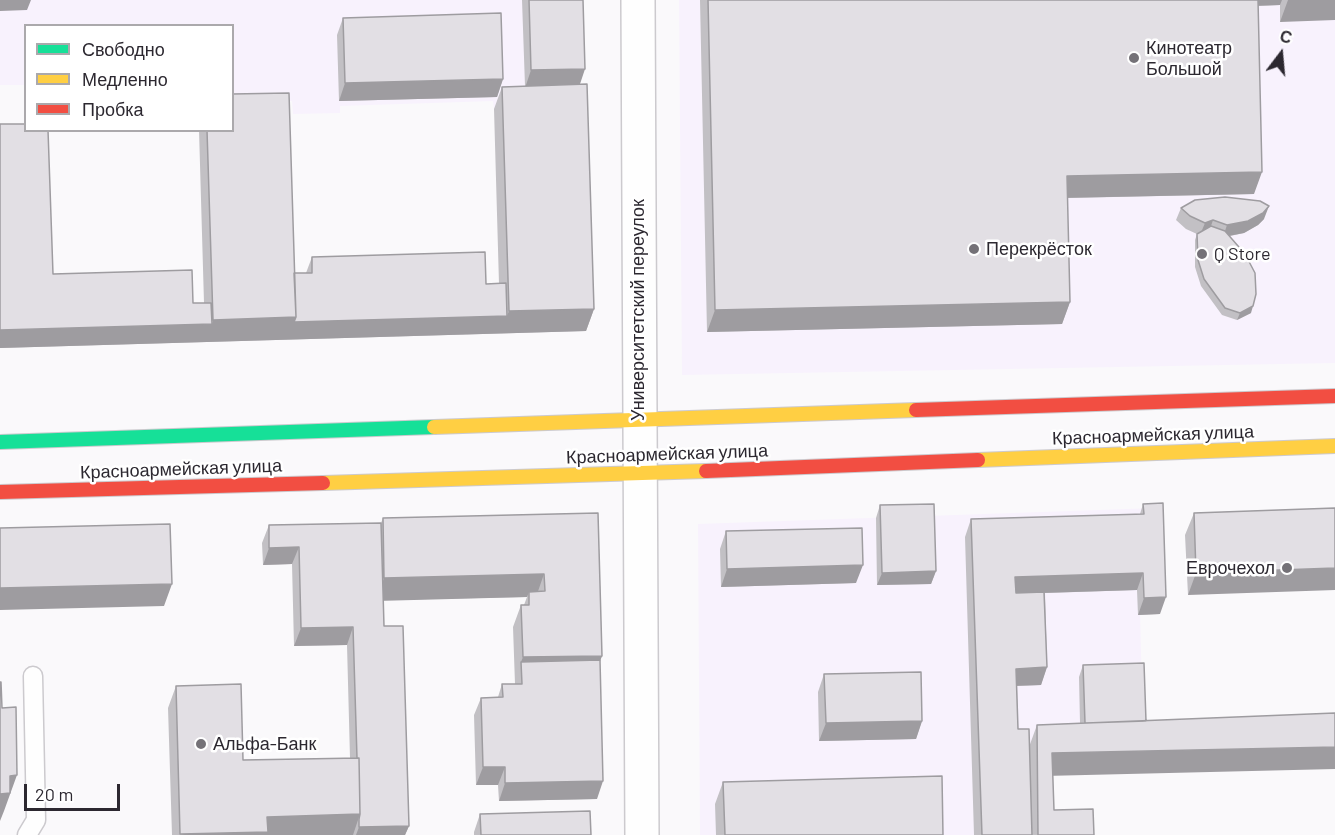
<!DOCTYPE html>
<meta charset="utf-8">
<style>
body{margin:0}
#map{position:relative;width:1335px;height:835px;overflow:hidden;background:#faf9fb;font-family:Barlow,sans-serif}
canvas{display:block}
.legend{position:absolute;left:24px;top:24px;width:210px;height:108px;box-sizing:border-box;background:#fff;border:2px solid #aba9ac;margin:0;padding:8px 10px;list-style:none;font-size:18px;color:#2c2830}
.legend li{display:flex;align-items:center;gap:12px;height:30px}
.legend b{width:30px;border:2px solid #aba9ac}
.north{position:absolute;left:1251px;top:24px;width:60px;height:60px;-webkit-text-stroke:4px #fff;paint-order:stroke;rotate:16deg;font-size:16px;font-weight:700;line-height:24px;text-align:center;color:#2c2830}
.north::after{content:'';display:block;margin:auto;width:21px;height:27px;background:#2c2830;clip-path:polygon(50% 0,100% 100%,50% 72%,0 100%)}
.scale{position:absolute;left:24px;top:784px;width:96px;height:27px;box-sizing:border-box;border:3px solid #2c2830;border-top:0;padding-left:8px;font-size:18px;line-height:21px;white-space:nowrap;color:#2c2830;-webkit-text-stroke:4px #fff;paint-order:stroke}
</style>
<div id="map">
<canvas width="1335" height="835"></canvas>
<ul class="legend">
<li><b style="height:8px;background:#16e098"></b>Свободно</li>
<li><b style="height:8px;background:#ffcf43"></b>Медленно</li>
<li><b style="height:8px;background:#f24e42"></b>Пробка</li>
</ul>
<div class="north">С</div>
<div class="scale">20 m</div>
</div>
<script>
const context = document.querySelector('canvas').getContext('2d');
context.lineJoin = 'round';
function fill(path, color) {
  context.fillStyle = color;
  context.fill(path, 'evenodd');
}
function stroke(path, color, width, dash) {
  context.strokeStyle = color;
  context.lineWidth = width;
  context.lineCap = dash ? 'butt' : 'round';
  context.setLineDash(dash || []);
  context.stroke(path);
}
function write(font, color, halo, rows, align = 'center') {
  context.font = font + ' Barlow,sans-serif';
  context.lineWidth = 5;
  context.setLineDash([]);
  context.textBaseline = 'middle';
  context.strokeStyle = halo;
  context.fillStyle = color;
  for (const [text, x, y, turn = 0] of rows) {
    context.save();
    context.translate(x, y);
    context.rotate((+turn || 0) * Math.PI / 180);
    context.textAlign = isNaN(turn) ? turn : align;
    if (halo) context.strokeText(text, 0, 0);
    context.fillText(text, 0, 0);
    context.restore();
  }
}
const built = new Path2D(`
 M0 0H576L579 106 494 109 493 101 340 106V113L293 114 292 101 233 103 232 26H26L25 85H0Z
 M679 0H1335V363L682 375Z
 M1156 508 1140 608 1143 742 1029 748 1030 835H700L698 524Z`);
const lane = new Path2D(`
 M27 835 36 820 33 676`);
const street = new Path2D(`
 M638 0 642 835`);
const fast = new Path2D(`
 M0 442 434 427`);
const slow = new Path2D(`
 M434 427 916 410
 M978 460 1335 446
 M323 483 706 471`);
const jam = new Path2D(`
 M916 410 1335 396
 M706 471 978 460
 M0 492 323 483`);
const wall = new Path2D(`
 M522 0H583L579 84 594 309 586 331 0 348V124L53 274 193 303H204L199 130H232L294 273H306L312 257 486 284H499L494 109 502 87 525 86Z
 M700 0H1335L1280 22V5L1258 6 1254 194 1067 198 1070 302 1062 324 707 332Z
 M343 18 503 79 497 97 339 101 337 35Z
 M1181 208 1264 219 1258 225 1244 233 1230 236 1251 313 1237 320 1222 315 1201 286 1195 267V240L1197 234 1186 229 1176 220Z
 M1143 504 1160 614 1138 615 1137 590 1045 593 1047 667 1041 685 1017 686 1018 729 1029 747 1037 725 1080 723 1079 677 1083 665 1144 663 1053 775 1054 810 1094 835H974L965 537 971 519 1140 514Z
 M880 505 936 571 931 584 877 585 876 518Z
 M1335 508 1188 595 1185 535 1194 513Z
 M598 513 602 656 600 660 597 799 499 801 498 785H476L474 715 481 698 498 697 502 684H515L513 627 521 605H524L527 597 383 600 384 626 409 826 405 835H172L168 708 176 686 243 760 350 758 347 645 294 646 292 564 263 565 262 543 269 525 381 523 383 518Z
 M726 531 856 583 721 587 720 549Z
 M824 674 922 721 916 739 819 741 818 692Z
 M723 782 943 835H716L715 804Z
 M480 814 591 835H474V832Z`);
const shadedWall = new Path2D(`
 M0 0H31L27 10 0 11Z
 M1252 0H1282L1280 5 1250 6Z
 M1288 0H1335V20L1280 22Z
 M585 69 579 87 525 88 531 70Z
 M503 79 497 97 339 101 345 83Z
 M1262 172 1254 194 1059 198 1067 176Z
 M1269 206 1264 219 1258 225 1244 233 1223 237 1227 225Z
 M1213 220 1209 232 1200 235 1205 223Z
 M1070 302 1062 324 707 332 715 310Z
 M1253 306 1251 313 1237 320 1240 313Z
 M594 309 586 331 0 348V330L212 324 213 320 296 317 507 316 509 311Z
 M299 547 292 564 263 565 269 548Z
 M863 565 856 583 721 587 727 569Z
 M1335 568V590L1188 595 1196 573Z
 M936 571 931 584 877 585 882 573Z
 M1143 573 1137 590 1009 594 1015 577Z
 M544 574 536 597 529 592 527 597 376 601 384 578Z
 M172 584 164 606 0 610V588Z
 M1166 597 1160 614 1138 615 1144 598Z
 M353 627 347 645 294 646 301 628Z
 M602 656 594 678 521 662 523 657Z
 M1047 667 1041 685 1010 686 1016 669Z
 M922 721 916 739 819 741 826 723Z
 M1335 747V769L1044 776 1052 753Z
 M483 767H505L498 785H476Z
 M17 775 4 811 0 821V794L10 776Z
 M603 781 597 799 499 801 505 783Z
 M360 814 353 835H180L267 817Z
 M409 826 405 835H356L359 827Z`);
const building = new Path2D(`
 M529 0H583L585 69 531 70Z
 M708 0H1258L1262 172 1067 176 1070 302 715 310Z
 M501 13 503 79 345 83 343 18Z
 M587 84 594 309 509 311 502 87Z
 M289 93 296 317 213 320 207 130H232V94Z
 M0 124H26V130H48L53 274 192 270 193 303H211L212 324 0 330Z
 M1225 197 1260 201 1269 206 1263 213 1248 221 1227 225 1213 220 1205 223 1190 216 1181 208 1195 200Z
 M1211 226 1225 231 1245 254 1255 273 1256 294 1253 306 1240 313 1225 308 1204 279 1198 260 1197 234Z
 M485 252 486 284 506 283 507 316 294 322 296 317 294 273H312V257Z
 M1163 503 1166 597 1144 598 1143 573 1015 577 1016 593 1044 592 1047 667 1016 669 1018 729H1029L1032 835H982L971 519 1144 514 1143 504Z
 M934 504 936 571 882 573 880 505Z
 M1335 508V568L1196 573 1194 513Z
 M598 513 602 656 523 657 521 605H529V592L545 591 544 574 384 578 383 518Z
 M381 523 384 626H403L409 826 359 827V819L360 814 359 758H357L353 627 301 628 299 547 269 548V525Z
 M170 524 172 584 0 588V528Z
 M862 528 863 565 727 569 726 531Z
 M600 660 603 781 505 783V767H483L481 698 503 697 502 684H522L521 662Z
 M1144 663 1146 721 1085 723 1083 665Z
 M921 672 922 721 826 723 824 674Z
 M0 682H1L2 708 16 707 17 775 10 776V793L0 794Z
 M241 684 243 760 359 758 360 814 267 817 268 832 180 834 176 686Z
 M1335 713V747L1052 753 1054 810 1093 809 1094 835H1038L1037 725Z
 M942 776 943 835H725L723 782Z
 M590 811 591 835H481L480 814Z`);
const markers = [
 [1134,58,6,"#747177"],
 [974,249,6,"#747177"],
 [1202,254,6,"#747177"],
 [1287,568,6,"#747177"],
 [201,744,6,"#747177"]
];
const poiNames = [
 ["Кинотеатр",1146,48],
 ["Большой",1146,69],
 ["Перекрёсток",986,249],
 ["Q Store",1214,254],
 ["Еврочехол",1275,568,"right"],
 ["Альфа-Банк",213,744]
];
const streetNames = [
 ["Университетский переулок",638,310,-90],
 ["Красноармейская улица",1153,435,-2],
 ["Красноармейская улица",667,454,-2],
 ["Красноармейская улица",181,469,-2]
];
fill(built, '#f8f2fd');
stroke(lane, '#cccace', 21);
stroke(street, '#cccace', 36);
stroke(fast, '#cccace', 16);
stroke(slow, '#cccace', 16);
stroke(jam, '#cccace', 16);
stroke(lane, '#fefefe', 18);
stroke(street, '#fefefe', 33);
stroke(fast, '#16e098', 14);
stroke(slow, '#ffcf43', 14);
stroke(jam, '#f24e42', 14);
fill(wall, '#c2c0c4');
fill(shadedWall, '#9e9ca0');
fill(building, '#e2dfe4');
stroke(building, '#9e9ca0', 1.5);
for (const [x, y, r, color] of markers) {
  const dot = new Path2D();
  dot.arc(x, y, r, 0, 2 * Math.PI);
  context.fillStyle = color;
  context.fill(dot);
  stroke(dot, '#fff', 2);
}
write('18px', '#2c2830', '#fff', poiNames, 'left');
write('18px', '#2c2830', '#fff', streetNames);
</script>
